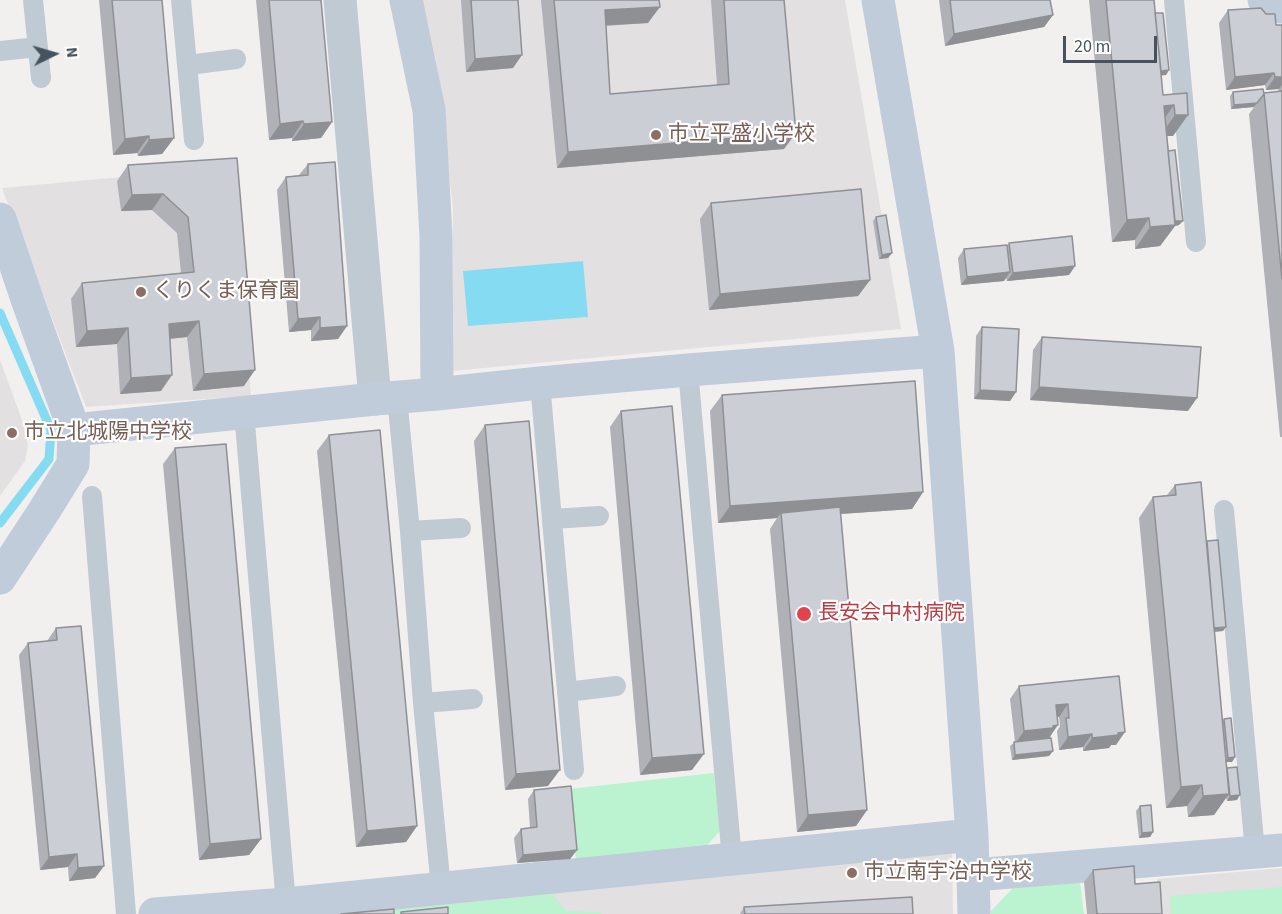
<!DOCTYPE html>
<meta charset="utf-8">
<style>
body{margin:0}
#map{position:relative;width:1282px;height:914px;overflow:hidden;background:#f2efef;font-family:"Source Sans 3",sans-serif}
canvas{display:block}
.north{position:absolute;left:24px;top:24px;width:60px;height:60px;-webkit-text-stroke:4px #fff;paint-order:stroke;rotate:85deg;font-size:16px;font-weight:700;line-height:24px;text-align:center;color:#46535e}
.north::after{content:'';display:block;margin:auto;width:21px;height:27px;background:#46535e;clip-path:polygon(50% 0,100% 100%,50% 72%,0 100%)}
.scale{position:absolute;left:1063px;top:36px;width:94px;height:27px;box-sizing:border-box;border:3px solid #46535e;border-top:0;padding-left:8px;font-size:18px;line-height:21px;white-space:nowrap;color:#46535e;-webkit-text-stroke:4px #fff;paint-order:stroke}
</style>
<div id="map">
<canvas width="1282" height="914"></canvas>
<div class="north">N</div>
<div class="scale">20 m</div>
</div>
<script>
const context = document.querySelector('canvas').getContext('2d');
context.lineJoin = 'round';
function fill(path, color) {
  context.fillStyle = color;
  context.fill(path, 'evenodd');
}
function stroke(path, color, width, dash) {
  context.strokeStyle = color;
  context.lineWidth = width;
  context.lineCap = dash ? 'butt' : 'round';
  context.setLineDash(dash || []);
  context.stroke(path);
}
function write(font, color, halo, rows, align = 'center') {
  context.font = font + ' "Source Sans 3","Noto Sans JP",sans-serif';
  context.lineWidth = 4.5;
  context.setLineDash([]);
  context.textBaseline = 'middle';
  context.strokeStyle = halo;
  context.fillStyle = color;
  for (const [text, x, y, turn = 0] of rows) {
    context.save();
    context.translate(x, y);
    context.rotate((+turn || 0) * Math.PI / 180);
    context.textAlign = isNaN(turn) ? turn : align;
    if (halo) context.strokeText(text, 0, 0);
    context.fillText(text, 0, 0);
    context.restore();
  }
}
const education = new Path2D(`
 M422 0H845L901 329 452 371 453 209 436 61Z
 M230 167 251 396 86 407 2 188Z
 M0 360 22 420 28 445 25 461 0 496Z
 M952 853 953 914H351Z
 M1282 868V914H1159L1157 879Z`);
const green = new Path2D(`
 M714 773 720 831 703 850 576 861 569 789Z
 M1080 882 1084 914H991V911L1013 888Z
 M1282 887V914H1171L1170 896Z
 M552 894 566 911 601 912V914H351Z`);
const water = new Path2D(`
 M583 261 588 317 468 326 463 271Z`);
const stream = new Path2D(`
 M0 313 51 430 49 459 0 523`);
const lane = new Path2D(`
 M33 0 41 78
 M181 0 194 140
 M1174 0 1196 242
 M0 51 38 47
 M188 65 236 59
 M688 370 732 859
 M540 383 574 770
 M397 397 410 531 423 703 441 888
 M244 412 286 904
 M92 496 126 914
 M1224 510 1255 852
 M552 519 599 516
 M410 531 461 528
 M567 692 616 686
 M423 703 473 699`);
const street = new Path2D(`
 M340 0 375 399`);
const secondary = new Path2D(`
 M406 0 429 110 436 236 437 394
 M878 0 938 351 972 835 974 914
 M1264 0 1282 7
 M0 219 28 302 74 430 73 464 44 511 0 578
 M74 430 375 399 437 394 540 383 688 370 938 351
 M974 875 1282 850
 M155 914 286 904 972 835`);
const wall = new Path2D(`
 M99 0H162L174 138 162 154 138 156 137 153 113 155Z
 M256 0H321L332 122 321 138 292 141V138L269 140Z
 M461 0H518L513 68 466 72Z
 M541 0H659L648 23 606 26 610 94 717 85 711 0H784V149L557 168Z
 M939 0H1050L1053 15 1044 27 945 46Z
 M1089 0H1154L1155 14 1169 70 1166 75H1161L1163 95 1188 115 1173 136H1167L1179 225 1175 226 1160 246 1135 249V240L1112 242Z
 M1228 10 1276 25H1282V437H1280L1249 114 1254 107 1231 109 1230 96 1233 92 1264 94 1277 92 1279 89 1266 90 1265 85 1226 90 1219 23Z
 M237 158 244 386 193 391 187 337 170 339 161 391 120 394 117 344 76 347 71 299 82 283 181 273 177 233 152 210 121 211 117 181 128 165Z
 M308 164 347 326 338 339 311 341V330L289 332 277 190 286 177 299 175Z
 M711 203 870 280 858 296 709 310 700 219Z
 M876 217 892 253 888 258 879 259 873 221Z
 M1009 243 1075 266 1069 275 1007 281 1006 278 1004 281 961 285 958 258 964 249 1008 245Z
 M982 327 1016 392 1010 401 974 399 976 336Z
 M1042 337 1188 411 1030 400 1033 350Z
 M722 395 923 492 912 509 840 514 867 810 856 826 797 832 770 529 777 518 718 523 710 411Z
 M621 411 692 770 640 775 610 427Z
 M485 425 548 786 505 790 474 441Z
 M329 435 417 826 406 842 356 847 317 451Z
 M175 448 261 839 249 855 199 860 163 464Z
 M1175 485 1206 542 1223 631 1214 632 1222 722 1224 719 1235 757 1232 762H1226V768L1237 800 1227 801 1226 797 1214 815 1188 817 1187 806 1166 808 1139 518 1153 497 1167 495Z
 M56 628 104 866 95 878 69 881 68 867 40 870 19 655 28 643 47 641Z
 M1119 676 1116 745H1111L1109 748 1083 751V747L1059 750 1057 731 1060 726 1059 717H1057L1050 738 1053 751 1049 756 1012 760 1010 746 1015 742 1010 699 1019 686Z
 M534 790 577 850 570 859 517 863 514 838 521 829 530 828 528 799Z
 M1140 806 1153 832 1150 837 1139 838 1136 811Z
 M1093 870 1162 914H1087L1084 882Z
 M744 907 913 914H740Z`);
const shadedWall = new Path2D(`
 M660 7 648 23 593 26 605 10Z
 M1053 15 1044 27 945 46 954 34Z
 M522 55 513 68 466 72 475 59Z
 M1169 70 1166 75 1158 76 1161 71Z
 M1274 73 1265 85 1226 90 1235 77Z
 M1275 77H1282V85L1279 89 1266 90Z
 M1257 103 1254 107 1231 109 1234 105Z
 M1174 105 1159 126 1164 106Z
 M1175 115H1188L1173 136H1160Z
 M303 121 292 138 269 140 280 124Z
 M332 122 321 138 292 141 304 124Z
 M796 133 784 149 557 168 568 152Z
 M149 136 137 153 113 155 125 139Z
 M174 138 162 154 138 156 149 140Z
 M163 194 152 210 121 211 132 195Z
 M1149 218 1135 240 1112 242 1127 220Z
 M1175 221H1183L1179 225 1175 226 1160 246 1135 249 1150 227Z
 M892 253 888 258 879 259 882 255Z
 M1075 266 1069 275 1007 281 1013 273Z
 M1010 272 1004 281 961 285 967 277Z
 M870 280 858 296 709 310 720 294Z
 M320 317 311 330 289 332 298 319Z
 M199 321 187 337 157 340 169 324Z
 M347 326 338 339 311 341 320 328Z
 M128 328 117 344 76 347 87 331Z
 M255 370 244 386 193 391 204 374Z
 M172 375 161 391 120 394 131 378Z
 M1039 387 1197 398 1188 411 1030 400Z
 M980 390 1016 392 1010 401 974 399Z
 M923 492 912 509 782 518 781 513 777 518 718 523 730 506Z
 M1226 627 1223 631 1211 632 1214 628Z
 M1068 704 1059 717 1047 718 1056 705Z
 M1058 725 1049 738 1015 744 1024 731Z
 M1125 732 1116 745H1111L1109 748 1083 751 1092 738Z
 M1092 734 1083 747 1059 750 1068 737Z
 M1053 751 1049 756 1012 760 1015 755Z
 M704 754 692 770 640 775 652 758Z
 M1235 757 1232 762H1225L1228 758Z
 M560 770 548 786 505 790 516 774Z
 M1202 785 1187 806 1166 808 1181 787Z
 M1229 794 1214 815 1188 817 1203 796Z
 M1240 795 1237 800 1227 801 1230 796Z
 M867 810 856 826 797 832 808 815Z
 M417 826 406 842 356 847 367 831Z
 M1153 832 1150 837 1139 838 1142 833Z
 M261 839 249 855 199 860 210 844Z
 M577 850 570 859 517 863 523 855Z
 M77 854 68 867 40 870 49 857Z
 M104 866 95 878 69 881 78 868Z`);
const building = new Path2D(`
 M112 0H162L174 138 149 140V136L125 139Z
 M269 0H321L332 122 304 124 303 121 280 124Z
 M471 0H518L522 55 475 59Z
 M554 0H659L660 7 605 10 610 94 729 84 724 0H784L796 133 568 152Z
 M950 0H1050L1053 15 954 34Z
 M1106 0H1154L1163 95 1187 93 1188 115H1175L1174 105 1164 106 1175 225 1150 227 1149 218 1127 220Z
 M1261 8 1266 14H1275L1276 25H1282V77H1275L1274 73 1235 77 1228 10Z
 M1155 13H1163L1169 70 1161 71Z
 M1263 89 1264 94 1257 103 1234 105 1233 92Z
 M1282 91V279L1264 93Z
 M1175 150 1183 221H1175L1168 151Z
 M237 158 255 370 204 374 199 321 169 324 172 375 131 378 128 328 87 331 82 283 194 272 188 217 163 194 132 195 128 165Z
 M335 162 347 326 320 328V317L298 319 286 177 308 175V164Z
 M861 189 870 280 720 294 711 203Z
 M886 215 892 253 882 255 876 217Z
 M1072 236 1075 266 1013 273 1009 243Z
 M1007 245 1010 272 967 277 964 249Z
 M982 327 1019 329 1016 392 980 390Z
 M1042 337 1201 347 1197 398 1039 387Z
 M915 381 923 492 730 506 722 395Z
 M672 406 704 754 652 758 621 411Z
 M529 421 560 770 516 774 485 425Z
 M380 430 417 826 367 831 329 435Z
 M226 444 261 839 210 844 175 448Z
 M1201 482 1229 794 1203 796 1202 785 1181 787 1153 497 1176 495 1175 485Z
 M840 507 867 810 808 815 781 513Z
 M1218 540 1226 627 1214 628 1207 541Z
 M81 626 104 866 78 868 77 854 49 857 28 643 57 640 56 628Z
 M1119 676 1125 732 1118 733V735L1092 738V734L1068 737 1066 718H1069L1068 704 1056 705 1058 725 1053 726V728L1024 731 1019 686Z
 M1231 718 1235 757 1228 758 1224 719Z
 M1051 738 1053 751 1015 755 1014 742Z
 M1237 767 1240 795 1230 796 1227 768Z
 M571 786 577 850 523 855 521 829 537 827 534 790Z
 M1151 805 1153 832 1142 833 1140 806Z
 M1134 866 1135 884 1160 882 1162 914H1097L1093 870Z
 M912 897 913 914H745L744 907Z
 M448 907V914H401V912Z
 M394 909V914H341Z`);
const markers = [
 [656,135,6,"#8d6e63"],
 [141,292,6,"#8d6e63"],
 [12,433,6,"#8d6e63"],
 [804,614,8,"#e0444e"],
 [852,873,6,"#8d6e63"]
];
const educationNames = [
 ["市立平盛小学校",668,135],
 ["くりくま保育園",153,292],
 ["市立北城陽中学校",24,433],
 ["市立南宇治中学校",864,873]
];
const healthNames = [
 ["長安会中村病院",818,614]
];
fill(education, '#e3e0e1');
fill(green, '#bbf2d0');
fill(water, '#85dbf2');
stroke(stream, '#85dbf2', 9);
stroke(lane, '#bfcad2', 20);
stroke(street, '#bfcad2', 33);
stroke(secondary, '#c0ccd9', 33);
fill(wall, '#afb1b6');
fill(shadedWall, '#8e9094');
fill(building, '#cbced4');
stroke(building, '#8e9094', 1.5);
for (const [x, y, r, color] of markers) {
  const dot = new Path2D();
  dot.arc(x, y, r, 0, 2 * Math.PI);
  context.fillStyle = color;
  context.fill(dot);
  stroke(dot, '#fff', 2);
}
write('21px', '#785e54', '#fff', educationNames, 'left');
write('21px', '#be3a42', '#fff', healthNames, 'left');
</script>
